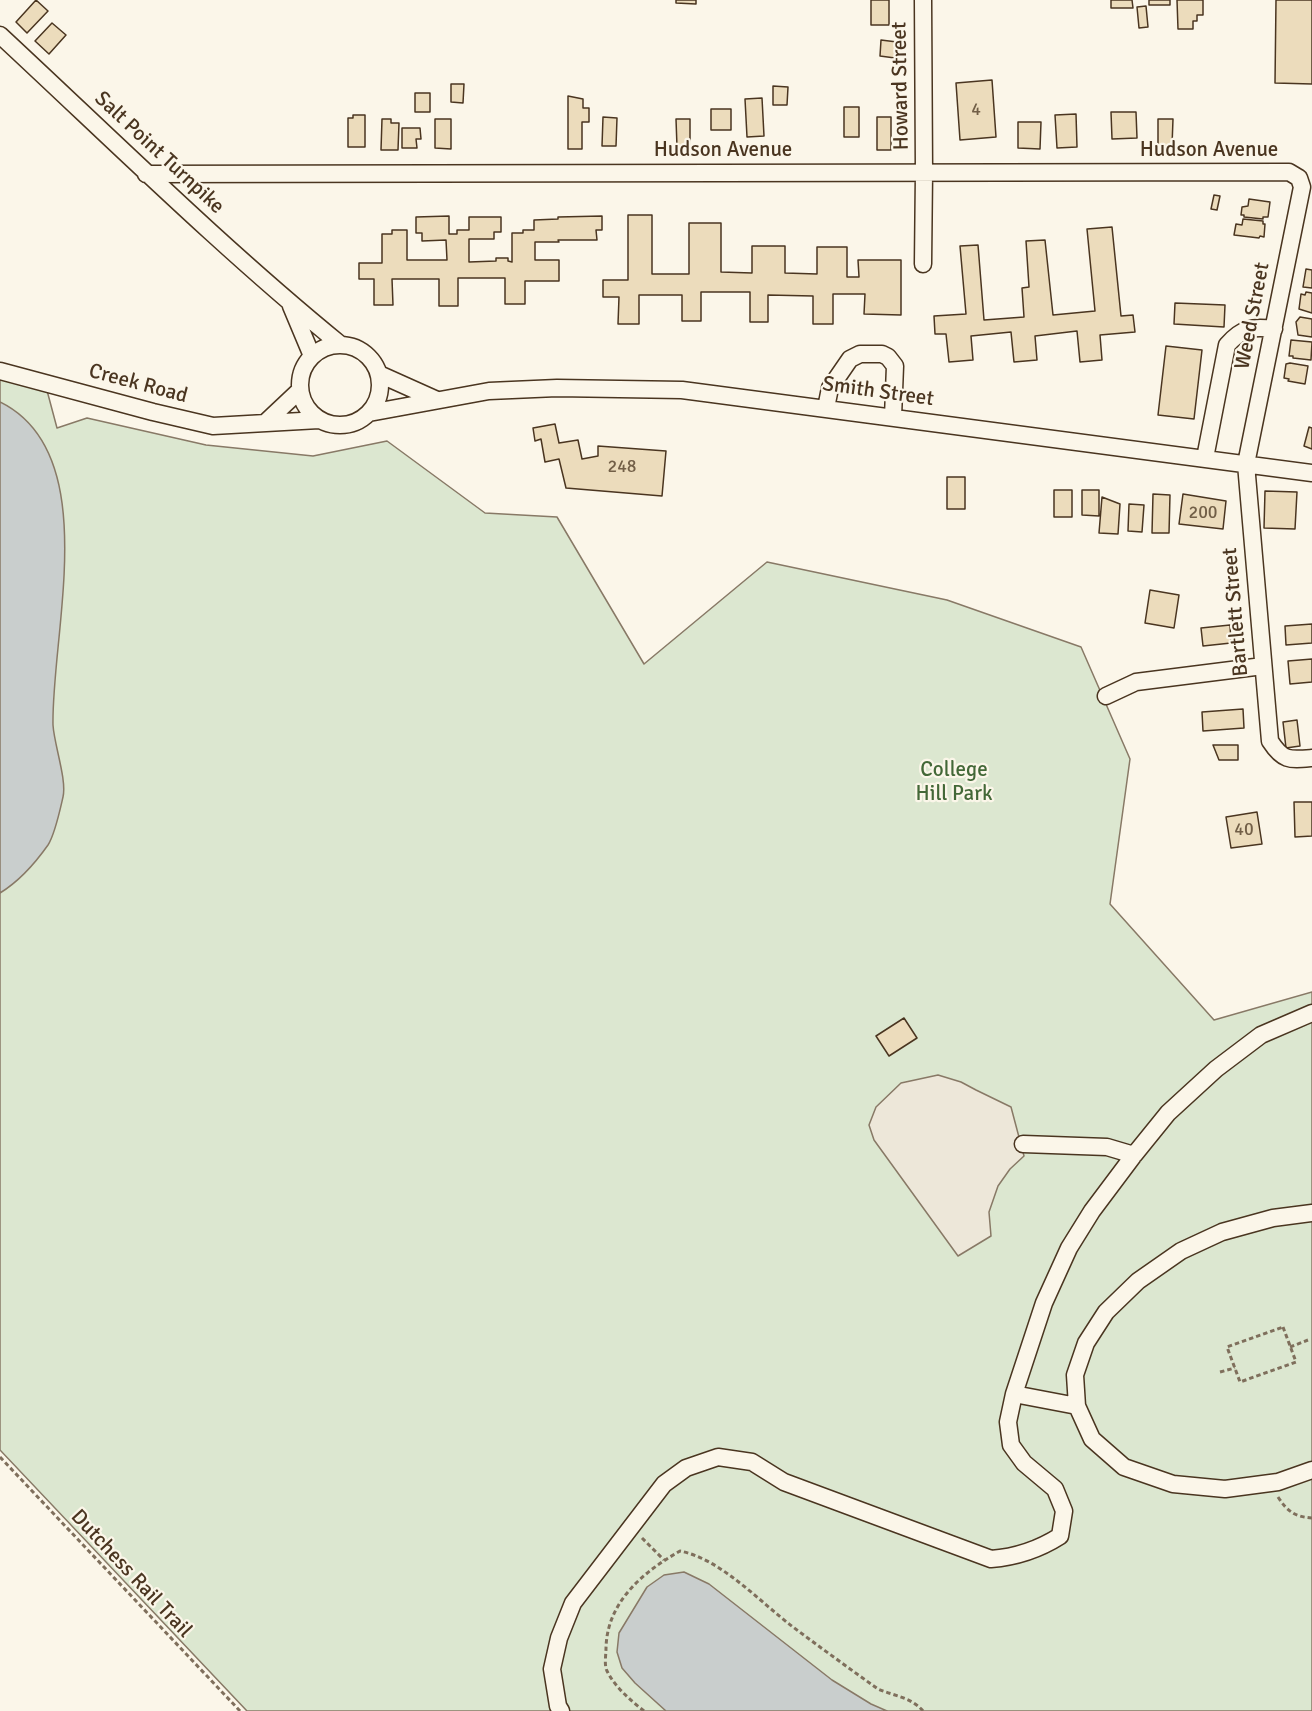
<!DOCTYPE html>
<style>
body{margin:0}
canvas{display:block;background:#fbf6e9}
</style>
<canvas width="1312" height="1711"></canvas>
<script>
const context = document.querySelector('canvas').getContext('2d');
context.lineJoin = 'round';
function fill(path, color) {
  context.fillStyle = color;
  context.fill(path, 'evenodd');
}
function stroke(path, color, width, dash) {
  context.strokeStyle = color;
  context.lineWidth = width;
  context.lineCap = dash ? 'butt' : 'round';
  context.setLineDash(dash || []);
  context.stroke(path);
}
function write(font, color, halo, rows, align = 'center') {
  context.font = font + ' Signika,sans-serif';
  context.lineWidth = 4.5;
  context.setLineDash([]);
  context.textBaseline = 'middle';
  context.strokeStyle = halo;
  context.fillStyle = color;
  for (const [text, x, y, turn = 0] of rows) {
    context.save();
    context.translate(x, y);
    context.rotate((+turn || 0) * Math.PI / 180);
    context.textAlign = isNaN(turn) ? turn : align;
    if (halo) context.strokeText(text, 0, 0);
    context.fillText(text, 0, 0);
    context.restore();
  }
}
const green = new Path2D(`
 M0 371 45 383 57 428 87 418 206 445 313 456 387 441 485 513 557 517 644 664 767 562 947 600 1081 647 1130 759 1110 904 1214 1020 1312 992V1711H247L0 1450Z`);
const parking = new Path2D(`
 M938 1075 961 1082 976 1090 1011 1107 1024 1156 1010 1169 998 1186 989 1212 991 1236 958 1256 874 1140 869 1125 876 1107 901 1083Z`);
const water = new Path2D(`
 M0 402C104 453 51 633 53 725 54 744 67 780 63 797 60 810 55 834 48 845 36 862 18 882 0 893Z
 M684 1572 709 1584 832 1680 871 1704 887 1711H666L635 1683 622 1668 617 1652 619 1633 647 1587 664 1575Z`);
const building = new Path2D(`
 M36 0 48 11 27 33 16 22Z
 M676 0H696V4L676 3Z
 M871 0H889V25H871Z
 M1111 0H1132L1133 8H1111Z
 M1149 0H1170V5H1149Z
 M1177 0H1203V15H1197V21H1193V29H1178Z
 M1276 0H1312V84L1275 83Z
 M1146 6 1148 27 1139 28 1137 7Z
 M52 23 66 35 49 54 35 41Z
 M881 40 897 42 895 58 880 56Z
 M992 80 996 137 960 140 956 83Z
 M451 84H464L463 103 451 102Z
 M773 86 788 87 787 105H773Z
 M415 93H430V112H415Z
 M568 96 583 99V108H589V122H582V149H568Z
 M762 98 764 136 747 137 745 99Z
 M844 107H859V137H844Z
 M711 109H731V130H711Z
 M1111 112H1136L1137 138 1112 139Z
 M1076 114 1077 147 1057 148 1055 115Z
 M353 115H365V147H348V118H353Z
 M603 117 617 118 616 146H602Z
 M877 117H891V150H877Z
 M382 119H391V123H399L398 150H381Z
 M435 119H451V149L435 148Z
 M676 119H690V147H677Z
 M1158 119H1173L1172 146H1158Z
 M1018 122H1041L1040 149 1018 148Z
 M402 128H420L421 139H416L417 148H402Z
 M1214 195 1220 196 1217 210 1211 209Z
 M1249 199 1270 202 1268 217H1263V219L1244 217V215H1241L1242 207 1248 206Z
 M628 215H652V274H689V223H721V272L752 273V246H785V273L817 274V247H847V277H859L858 260H901V315L864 314 865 294H833V324H813V296L768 295V322H750V292H701V321H682V295H639V324H618L619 297H603V280H628Z
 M449 216V234H457V230H469V217H501V232H494V239H469V262L496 261V258H508V261L512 262V233H523V230H534V220L558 219V217L602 216V230H596L597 240H558L559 242H535V260H559V281H525V304H505V278H458V306H439V279H392L393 305H374V279H359V263H382V234H392V230H407V260H447L446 240 422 241V233H416V217Z
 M1243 219 1263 221V224H1265L1264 237 1260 236 1259 238 1234 235 1236 224 1242 225Z
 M1112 227 1121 316 1133 315 1135 332 1100 335 1102 360 1080 362 1077 331 1035 336 1037 360 1014 362 1011 332 971 336 973 360 949 362 946 334H935L934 316 966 314 960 246 978 245 984 320 1024 317 1022 288 1029 287 1026 241 1045 240 1053 315 1095 311 1087 229Z
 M1306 269 1312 270V288L1303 287Z
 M1306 292 1312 293V313L1299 309 1301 294 1305 295Z
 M1175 303 1225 305 1224 327 1174 324Z
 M1300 317 1312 319V337L1298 335 1296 322Z
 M1291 340 1312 342 1311 360 1293 358V356H1289Z
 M1166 346 1202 350 1194 419 1158 415Z
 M1290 363 1308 366 1305 384 1288 381 1289 379 1284 378 1286 364Z
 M555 424 559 443 578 440 582 459 598 456V446L666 451 662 496 566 488 559 459 545 462 541 439 535 441 533 428Z
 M1309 427 1312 428V449L1304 446Z
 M947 477H965V509H947Z
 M1054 490H1072V517H1054Z
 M1082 490H1099V516L1082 515Z
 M1265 491 1297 492 1295 529 1264 528Z
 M1153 494 1170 495 1169 533H1152Z
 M1183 494 1226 501 1223 529 1179 524Z
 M1102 497 1120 504 1118 534 1099 533Z
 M1129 504 1144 505 1142 532 1128 531Z
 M1150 590 1179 595 1174 628 1145 623Z
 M1312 624V643L1286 645 1285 626Z
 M1230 625 1231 643 1203 646 1201 628Z
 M1312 659V682L1290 684 1288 661Z
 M1243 709 1244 728 1203 731 1202 712Z
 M1297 720 1300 746 1286 748 1283 722Z
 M1213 745H1238V760H1219Z
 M1294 802H1312V836L1295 837Z
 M1257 812 1262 844 1231 848 1226 817Z
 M904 1018 917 1038 889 1056 876 1036Z`);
const path = new Path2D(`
 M1283 1327 1296 1362 1240 1382 1227 1347Z
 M1290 1347 1308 1340
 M1220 1372 1235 1368
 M0 1457 240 1711
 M1278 1497C1287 1511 1295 1517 1312 1518
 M642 1538 664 1560
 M644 1711C630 1700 615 1687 607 1671 604 1665 606 1655 606 1648 607 1602 643 1572 680 1551 721 1559 760 1602 793 1627 821 1648 850 1669 878 1689 894 1696 911 1697 923 1711`);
const minor = new Path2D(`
 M923 0 924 172 923 264
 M0 35C113 140 222 248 341 345
 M146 174 1289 172 1299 178
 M1299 178 1302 187 1246 464 1270 741C1283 761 1289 760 1312 758
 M291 306 312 356
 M300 385a40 40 0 1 1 80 0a40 40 0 1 1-80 0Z
 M0 371 153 412 213 426 319 420
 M379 374 437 400
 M826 408 830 388 850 359 860 354H882L888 357 895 366 893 417
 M369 413 489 391 557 388 682 390 1312 473
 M266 422 300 390
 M1205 458 1227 345C1242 328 1252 326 1274 329
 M1106 696 1136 682 1263 666
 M1023 1144 1107 1147 1134 1155
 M1312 1213 1273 1218 1222 1232 1181 1251 1138 1281 1106 1312 1086 1343 1075 1375 1077 1406 1092 1439 1124 1467 1173 1484 1225 1489 1278 1482 1312 1470
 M1014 1394 1077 1406
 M561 1711 558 1706 552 1669 559 1638 573 1603 664 1484 686 1468 718 1457 752 1462 784 1482 991 1559C1017 1557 1038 1550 1060 1536L1064 1511 1055 1489 1024 1463 1011 1445 1008 1422 1014 1394 1044 1303 1069 1248 1092 1211 1134 1155 1168 1113 1216 1069 1261 1035 1312 1013`);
const numberNames = [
 ["4",976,110],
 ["248",622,467],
 ["200",1203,513],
 ["40",1244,830]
];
const streetNames = [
 ["Howard Street",901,86,-91],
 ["Hudson Avenue",723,150],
 ["Hudson Avenue",1209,150],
 ["Salt Point Turnpike",159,153,43],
 ["Weed Street",1253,316,-79],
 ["Creek Road",138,384,15],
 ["Smith Street",878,392,8],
 ["Bartlett Street",1236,612,-95],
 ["Dutchess Rail Trail",131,1574,47]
];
const parkNames = [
 ["College",954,770],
 ["Hill Park",954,794]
];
fill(green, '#dce7d0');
stroke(green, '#887966', 1.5);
fill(parking, '#ede7d9');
stroke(parking, '#887966', 1.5);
fill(water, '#c9cecd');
stroke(water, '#887966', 1.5);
fill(building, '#ecdcbc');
stroke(building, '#4a3520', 1.5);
stroke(minor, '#4a3520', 19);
stroke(path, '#7f6f5c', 3, [4.5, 3]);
stroke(minor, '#fbf6e9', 16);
write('18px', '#725f47', null, numberNames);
write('21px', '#4a3520', '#fbf6e9', streetNames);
write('21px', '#436837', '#fbf6e9', parkNames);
</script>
